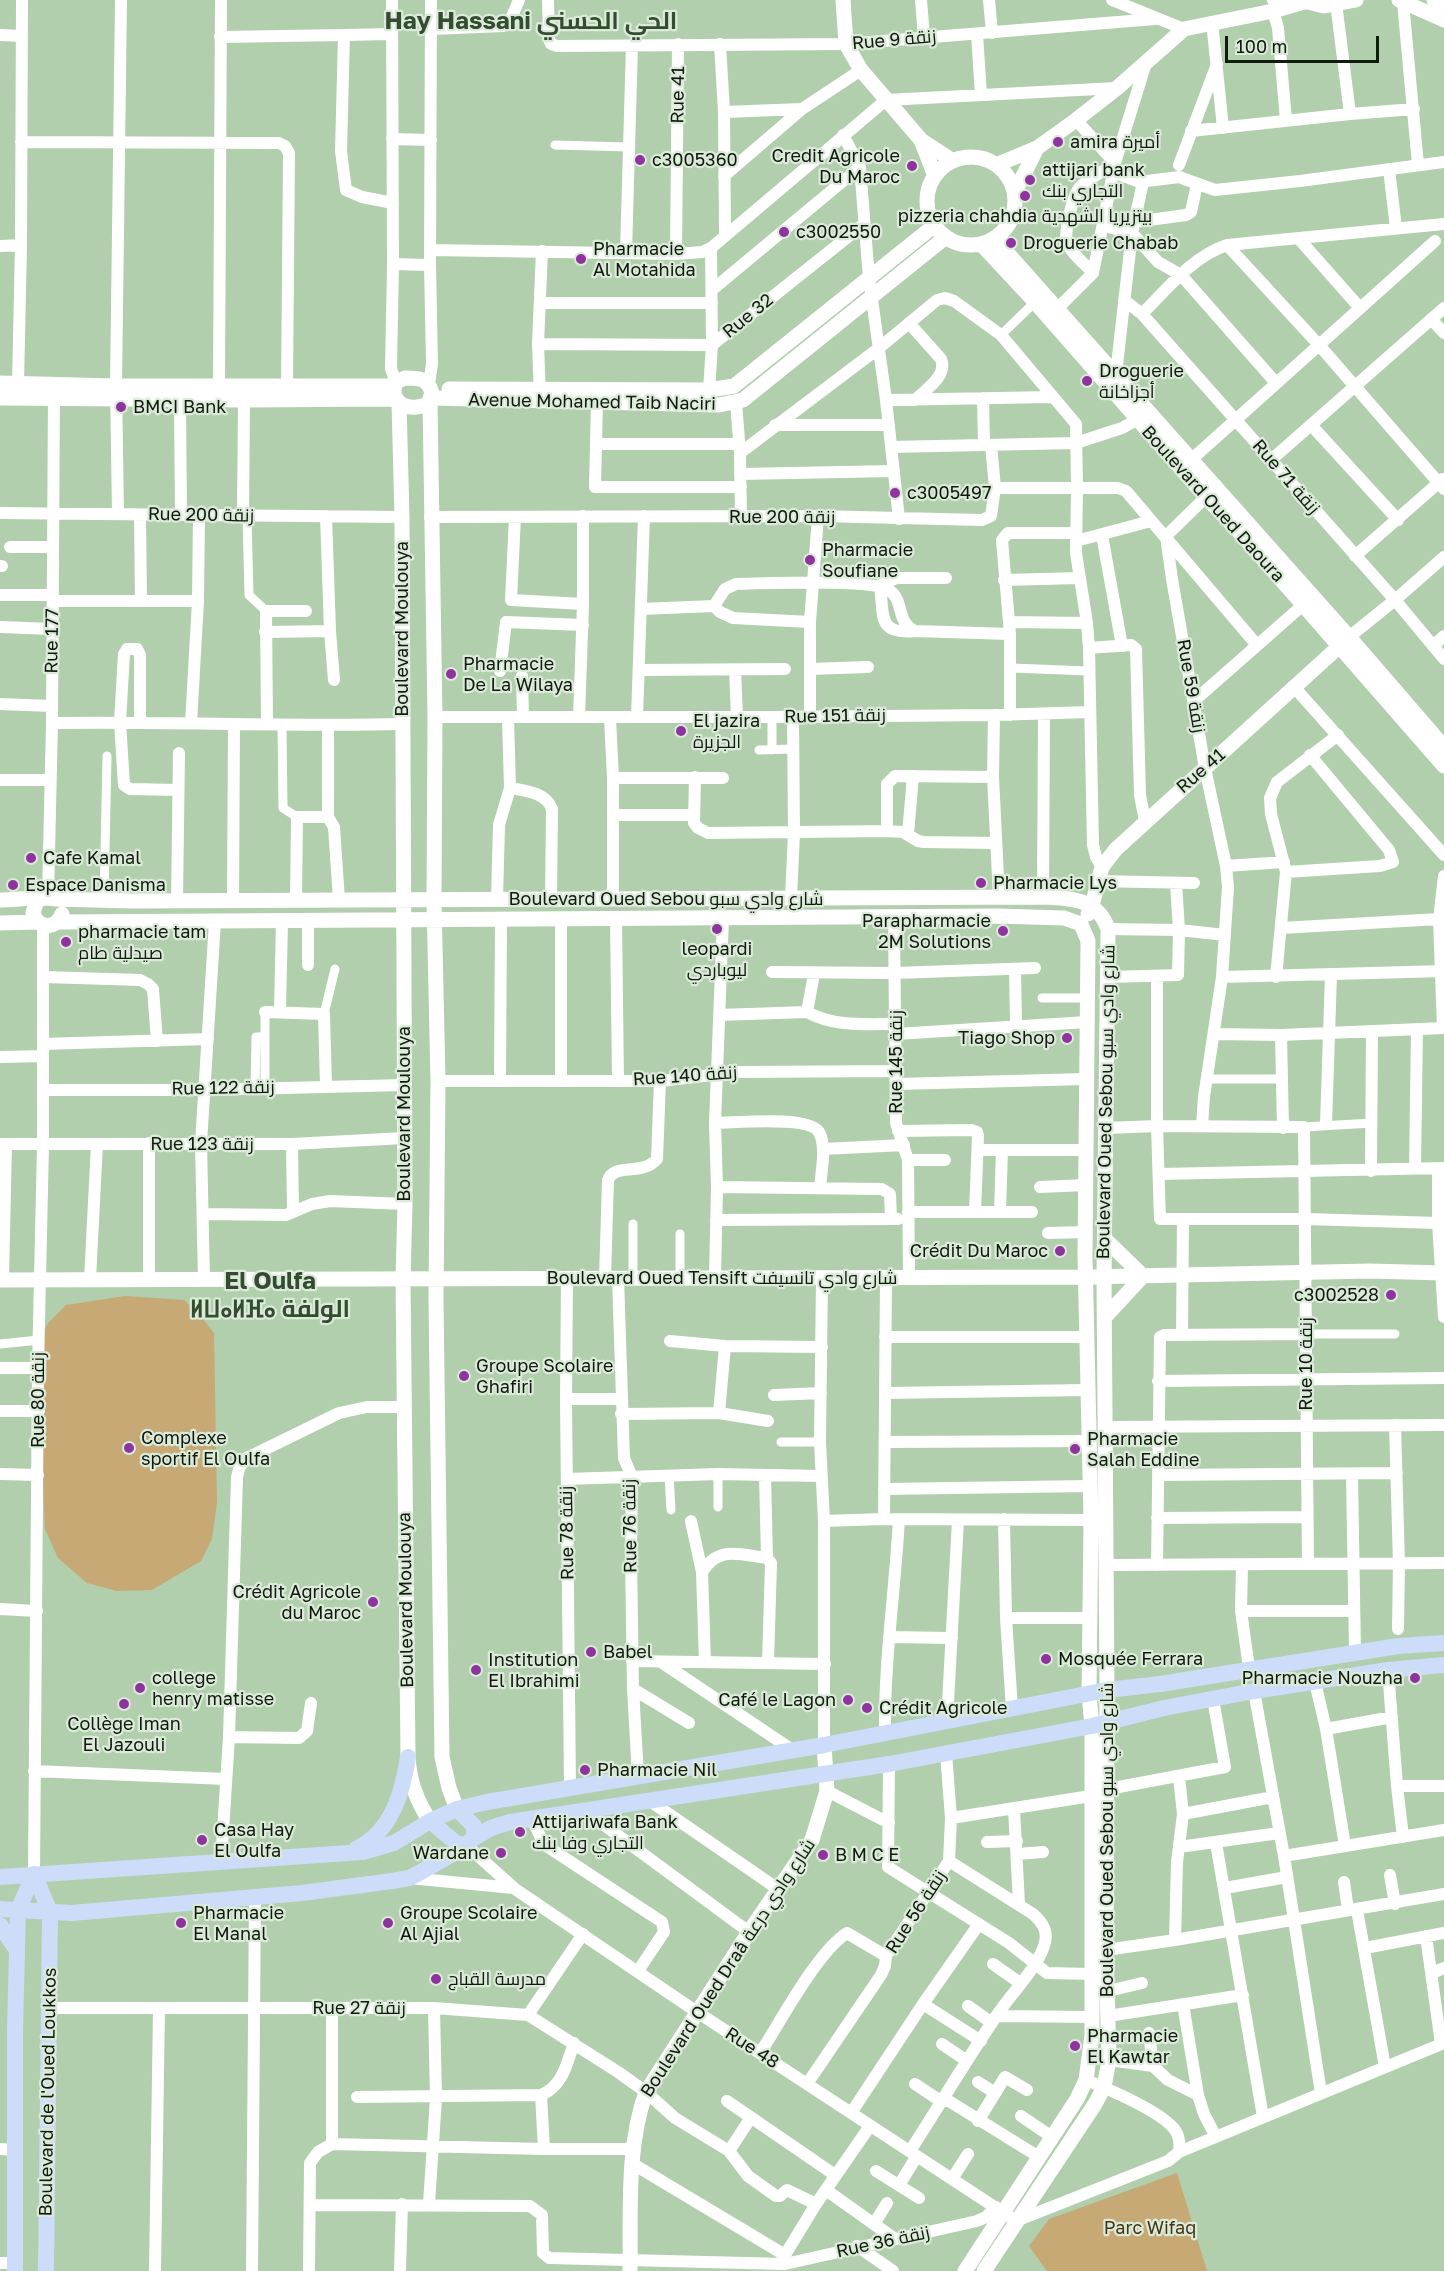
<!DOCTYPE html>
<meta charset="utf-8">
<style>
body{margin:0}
#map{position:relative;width:1444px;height:2271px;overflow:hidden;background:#b1cead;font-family:"Golos Text",sans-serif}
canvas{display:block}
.scale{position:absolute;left:1225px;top:36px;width:154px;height:27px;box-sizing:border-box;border:3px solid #101a0e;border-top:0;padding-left:8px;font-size:18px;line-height:21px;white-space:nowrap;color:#101a0e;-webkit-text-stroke:4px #dbead9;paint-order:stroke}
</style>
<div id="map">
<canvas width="1444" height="2271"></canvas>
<div class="scale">100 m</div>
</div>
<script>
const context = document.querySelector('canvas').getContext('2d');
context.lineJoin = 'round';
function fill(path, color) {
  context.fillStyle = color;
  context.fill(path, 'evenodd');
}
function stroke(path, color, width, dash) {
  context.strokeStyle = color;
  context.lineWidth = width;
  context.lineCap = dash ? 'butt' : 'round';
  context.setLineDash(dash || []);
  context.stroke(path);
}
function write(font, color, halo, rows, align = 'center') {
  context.font = font + ' "Golos Text",Cairo,"Noto Sans Tifinagh",sans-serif';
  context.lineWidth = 4.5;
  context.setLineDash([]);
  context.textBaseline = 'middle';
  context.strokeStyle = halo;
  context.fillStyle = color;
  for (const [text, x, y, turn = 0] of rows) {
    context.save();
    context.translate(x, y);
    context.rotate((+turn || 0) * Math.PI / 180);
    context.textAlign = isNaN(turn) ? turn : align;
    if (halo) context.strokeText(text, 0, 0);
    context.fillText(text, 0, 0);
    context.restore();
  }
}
const green = new Path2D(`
 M125 1296 184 1300 199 1314 214 1333 217 1502 212 1539 201 1561 152 1590 117 1591 87 1583 58 1558 45 1529 39 1394V1340L48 1323 66 1305Z
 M1177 2173 1207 2271H1047L1029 2246 1049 2219Z`);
const pedestrian = new Path2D(`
 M555 145 628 147
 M1001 335 1035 302
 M247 516 249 595 266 611
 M1011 668 1089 671
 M772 717V750
 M282 725 283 808 297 817
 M759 750 794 749
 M104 900 107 756
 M1042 998H1087
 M324 1014 335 969
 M1207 1079H1282
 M255 1087 256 1037H265
 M265 1088V1012
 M1304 1127 1372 1123
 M633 1224V1278
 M680 1234V1278
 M1306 1334H1395
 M0 1344 39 1340
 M781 1442H820
 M718 1474V1507
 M669 1475 671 1510`);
const minor = new Path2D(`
 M392 0 393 264 391 369 396 382
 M548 0 549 39 551 44 557 46 846 44 1155 19
 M921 0 924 37
 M989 0 992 33
 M1112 0 1184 29
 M1273 0 1288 7
 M1403 2 1418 165
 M1336 3 1350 114
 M1273 11 1278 28 1286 120
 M1212 22 1223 128
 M432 29 503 26 510 21 519 0
 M392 34 344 35 341 151 346 190 362 197 393 203
 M977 34 981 95
 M0 35 22 36
 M220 37 344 35
 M720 44 724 112 725 234
 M724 112 802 109
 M1076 120 1115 163
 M1191 131 1350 114 1414 109
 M843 135 860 167 869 278 886 400 899 519
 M392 139 431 140
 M21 142 279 143 285 146 289 153 287 386
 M1179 165 1217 64
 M1389 169 1396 228
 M1113 172 1139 182 1179 177 1215 190 1300 181 1444 162
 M724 176 802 109 861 70
 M1143 182 1132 233 1158 262 1181 275 1276 383
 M1134 222 1186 215 1191 212 1197 184
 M1104 226 1132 233 1116 374
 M1299 239 1360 308
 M1227 245 1319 345 1444 489
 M0 246 21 245
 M430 250 676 254 702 252 711 248 886 100 1117 88
 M626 252 632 45
 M676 254 678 44
 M393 264 430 265
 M1093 273C1085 264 1073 255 1068 245 1062 236 1073 195 1080 187 1089 178 1104 171 1115 163
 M712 290 860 167
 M1124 300 1142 314 1395 600 1444 659
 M540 303H712
 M1058 308 1093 273 1115 163 1146 63
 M1142 314C1167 289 1193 256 1227 245L1444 224
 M1431 319 1444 333
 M909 323 941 359C948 376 926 389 915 400
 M538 344 712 345 864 224
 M18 384 21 245 22 0
 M429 384 432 364 430 265 431 0
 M219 386 221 0
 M709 390 712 345 711 248
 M540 397 538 344 542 251
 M983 398 984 445
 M180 399 181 515
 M886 400 1051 397
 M597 402 595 487H741
 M736 402 740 453 741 517
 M775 425H889
 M1311 425 1398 520
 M597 444H739
 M991 445 995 488H1118L1126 491 1256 644
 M891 447 1076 443 1122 428 1144 416
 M740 453 879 348 937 300 945 298 954 301 1001 335 1076 424 1077 489 1076 553 1087 623 1089 648 1093 845 1096 857 1102 867
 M1192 459 1435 241
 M1271 460 1444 308
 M740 474 894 471
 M0 513 402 517
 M118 514 116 386 121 0
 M140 515 141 601
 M243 516 244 400
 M326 516 330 631 334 680
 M430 517 818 516 982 520 991 516 995 488
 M515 517 511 600 583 604
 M1102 535 1122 646
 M1076 541 1151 521
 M10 547H53
 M1355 556 1443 479
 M0 566H2
 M1004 580 1079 578
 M880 585C884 616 877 635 915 631
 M880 585 897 578H946
 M1 595H53
 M53 601H198
 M714 606 725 589 736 584C762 583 873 579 889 590 905 601 895 621 915 631L1010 634
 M641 609 714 606 720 612 733 618 810 622
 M1010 622 1087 623
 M0 627 52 629
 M265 632 330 631
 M1349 637 1395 600 1444 557
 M1433 646 1444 636
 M1089 648 1131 645 1136 649 1140 795 1145 821
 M810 669 868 667
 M639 670 785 669
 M735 670 737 717
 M500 671 506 622 583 625
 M522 676 523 717
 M1294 687 1444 855
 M1195 700 1303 605
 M0 704 52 706
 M994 715 993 777 999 897
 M1010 715V634L1002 540 1008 533H1076
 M810 716V622L818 516
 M435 717H772L994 715 1090 712
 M579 717 583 604V516
 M637 717 644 516
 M610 718 613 778V899
 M52 723C169 721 285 727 402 724
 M140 723V655L137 649H127L124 654 120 722 124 785 130 789 178 790
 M191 723 198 601 199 515
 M267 724 266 611H306
 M328 726V817L334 827 339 900
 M695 777 694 823 698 828 708 833 887 831 903 832 918 841 924 842 996 843
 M613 778H723
 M0 780H50
 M510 788C525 791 546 792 552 809L551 899
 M613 815H694
 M887 831V784L895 776 993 777
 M908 834 913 776
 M1226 866 1284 862
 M1286 872 1380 866 1393 862 1389 850 1310 755
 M1097 881 1194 883
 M48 897 52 723 54 391
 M1043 897 1044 714
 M791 898 794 833 793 717
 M497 899 499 825 510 788 508 718
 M233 900 234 724
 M296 900 297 817H328
 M177 901 179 753
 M894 917 896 1123 908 1160 909 1277
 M616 919 618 1080
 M308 920V965
 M1281 928 1439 919
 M1108 929 1179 930 1225 935
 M1015 969 1016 1025
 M772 972 895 973 1035 968
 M1157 976V1126L1160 1219H1306L1438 1223
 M44 977 140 980 148 984 153 989 157 1041
 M1109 977 1178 975 1179 930 1176 883
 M1222 977 1444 971
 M1276 977 1286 872 1271 814 1270 798 1277 782 1338 735
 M280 1011 282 921
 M265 1012 324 1014 326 1086
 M807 1012C834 1027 865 1024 896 1024
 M807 1012 814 974
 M719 1015 807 1012
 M1443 1028 1439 919 1444 876
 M896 1034 1087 1022
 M1214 1034 1281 1035 1444 1028
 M1281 1035 1283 1128
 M43 1044 208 1039
 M0 1057 43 1056
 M561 1080V919
 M438 1081H660L737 1072 896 1071
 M500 1081 501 919
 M897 1084 1086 1079
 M43 1090H203L404 1085
 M715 1123C735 1123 808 1115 819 1132 827 1146 821 1173 820 1188
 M1326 1124 1331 975
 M1202 1126 1204 1097 1222 977 1228 887 1226 866 1205 768 1172 579 1166 536 1206 497
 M1106 1128 1157 1126 1304 1127 1308 1564
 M898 1131 971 1130 977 1132 978 1136 975 1212
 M149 1143V1280
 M0 1144H292L404 1138
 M292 1144 293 1211
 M823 1149 904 1145
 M978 1150H1087
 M908 1160H945
 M1415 1169 1417 1029
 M1438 1169V1223L1444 1317
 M1371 1171 1372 1031
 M1159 1174 1444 1168
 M717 1187 882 1189 890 1194 891 1219
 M1040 1187 1086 1185
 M908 1212H1032
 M1000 1212 1002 1150
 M203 1214 286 1215 312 1204 330 1201 405 1204
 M716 1220 898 1219
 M1048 1233 1086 1232
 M715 1277 717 1187 715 1123 723 918
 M567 1278 566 1399 570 1787
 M605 1278 608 1180C615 1162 641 1177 657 1159L660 1081
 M618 1278 624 1458 632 1477 631 1556 633 1689 638 1776
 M822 1278 820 1442 824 1521V1745
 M3 1280 6 1144
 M90 1280 97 1144
 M204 1280 201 1143 215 921
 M1182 1335 1183 1219
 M885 1337H1088
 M670 1341 725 1346 822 1347
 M0 1368H38
 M1158 1381 1444 1378
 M886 1393 1088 1390
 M774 1395 821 1393
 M566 1399H621
 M0 1411H39
 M719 1413 725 1346
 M621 1414 719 1413 768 1421
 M1395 1425 1399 1564 1398 1629
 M1106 1427 1444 1425
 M886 1442 1089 1441
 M0 1474 38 1475
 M765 1475 767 1558 771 1563 768 1663
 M1158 1475 1397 1473
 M1352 1475 1355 1652
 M567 1479 718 1474 821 1476
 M884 1489 1090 1486
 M1157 1518 1306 1517
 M884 1519 886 1278
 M1004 1519 1006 1618 1012 1709
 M691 1521 702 1572 705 1662
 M824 1521 884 1519 1091 1520
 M1106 1565 1444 1563
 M1157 1565 1160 1337 1164 1335 1306 1334
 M1242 1565 1241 1611 1249 1668
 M702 1572C719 1545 740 1555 767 1558
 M0 1609 37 1611
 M1241 1611H1353
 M1006 1618H1090
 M889 1637 952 1638
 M632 1661 825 1664
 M661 1662 794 1751
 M1388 1670 1397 1786 1403 1837
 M1315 1682 1326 1729 1345 1846
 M633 1689 689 1723
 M1254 1691 1284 1856 1321 2093
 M947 1721 958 1520
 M1326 1729 1392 1717
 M885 1734C884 1662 895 1591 899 1519
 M229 1737 299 1738 307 1731 311 1703
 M889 1764 888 1867 1009 1943 1047 1973 1092 1974
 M34 1771 226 1779
 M1397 1786H1444
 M1108 1789 1225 1767 1213 1699
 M827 1791 889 1823
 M650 1801 778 1889
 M1014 1809 1019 1904
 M585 1811 749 1932
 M1183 1814 1273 1797
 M951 1818 1091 1796
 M532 1819 541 1838 548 1847 662 1922 664 1932 638 1971
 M987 1842 1017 1841
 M1216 1843 1263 2117
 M466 1845 515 1889 697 2012 1016 2221 1168 2161 1179 2152 1444 2043
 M1179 1847 1279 1833
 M1017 1854 1043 1852
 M1284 1856 1444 1830
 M221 1863 229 1737 237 1477 240 1466 247 1458 339 1413 367 1407H404
 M34 1874 38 1368 43 1145V925
 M1390 1875 1395 1904
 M409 1878 514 1888
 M1344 1882 1348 1910
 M1225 1888 1287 1877
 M1357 1910 1385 2067
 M1426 1936 1441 2044
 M1175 1940 1177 1862 1183 1814 1179 1777
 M1365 1948 1444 1933
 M1099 1951 1175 1940 1444 1894
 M993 1964 1020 1983
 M1432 1973 1444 1968
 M1108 1991 1142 1983
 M923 2004 981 2041
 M1183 2004 1198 2095 1204 2114 1216 2137
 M968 2006 992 2023
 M49 2008H434L528 2015 618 2072 646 2092 675 2118 729 2151 748 2176 776 2196H780L787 2190 816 2204
 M332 2009V2144
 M528 2015 583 1934
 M997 2016 1091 2017
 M1108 2016 1243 1995
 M1149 2033 1153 2066
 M942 2044 967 2061
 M760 2053C781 2021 817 1952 847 1933L886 1956
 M1109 2060 1153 2066 1168 2080 1198 2095
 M1086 2080C1108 2089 1162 2112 1175 2130 1180 2137 1180 2144 1179 2152
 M978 2082 995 2093
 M807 2084 881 1975 885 1966 886 1956 949 1861 951 1818 946 1753
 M915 2084 942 2102
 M541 2095 544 2149
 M357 2097 541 2095C563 2086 567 2063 574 2043
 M944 2098 1039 2157
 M727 2101 835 2175
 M851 2113 923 2004 979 1924
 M1021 2116 1052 2137
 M978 2121 1005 2077 1027 2090
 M0 2149 14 2150
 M729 2151 750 2119
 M910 2151C939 2106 967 2059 997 2015 1011 1994 1036 1969 1044 1946 1049 1932 1043 1923 1033 1914L949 1861
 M633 2164 785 2255
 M876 2171 919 2198
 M952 2179 968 2154
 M899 2185 917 2156
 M826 2190 895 2239
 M429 2204 436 2098 434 2008
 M311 2205 530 2206 542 2215 543 2253 549 2258 785 2264 977 2221 986 2217 996 2207
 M874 2224 887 2203
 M857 2246 893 2271
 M785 2262V2255L816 2204 870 2126
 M0 2263H15
 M155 2271 159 2009
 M252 2271 255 1896
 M309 2271 310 2163 318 2152 332 2144 544 2149H633
 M400 2271 402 2204`);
const tertiary = new Path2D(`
 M843 0 846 44 861 70 921 140 953 161
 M1399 0 1444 20
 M1434 0 1444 4
 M1308 2 1324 6 1356 0
 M921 140 935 176
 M927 201a44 44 0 1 1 88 0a44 44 0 1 1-88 0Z
 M996 165 1037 148 1076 120 1117 88 1184 29 1273 11 1311 0
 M1015 192 1037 148
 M994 238 1349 637 1444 747
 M981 244 1035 302 1206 497 1243 536 1444 766
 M405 378C418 378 428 378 432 393L428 404C411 412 387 405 396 382Z
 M0 383 116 386H394
 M449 389 709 390 734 386 935 225
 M0 398 244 400 395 399
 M432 398 719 405 743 400 946 237
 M430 401 435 717 434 900 438 1081 436 1299 442 1757 449 1788 457 1809
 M399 403 402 517 405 1204 403 1279 408 1757C410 1782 416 1800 430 1821
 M40 899 36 903 33 913C38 929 56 930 62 914
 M0 900C15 900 43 896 55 899L132 901 1043 897C1071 898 1098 899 1108 929L1104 1277 1107 1690 1106 1950 1109 2060 1104 2087 1095 2104 984 2271
 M1088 914 1092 906 1102 867 1116 849 1344 642
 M58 922 997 916 1064 918 1081 924 1088 941 1085 1256 1091 1520 1089 1694 1092 1726V2035L1086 2080 1077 2099 965 2271
 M0 923 38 922
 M0 1280 1086 1277 1370 1271 1444 1273
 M1105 1317 1143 1276 1105 1239
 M630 2271C631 2212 626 2148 646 2092L749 1932 812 1840 827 1791 824 1745`);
const secondary = new Path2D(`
 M457 1809 474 1826V1838
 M430 1821 456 1843 466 1845
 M356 1849C392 1831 402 1794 408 1757
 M34 1874 50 1912 46 2271
 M0 1877 363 1852 394 1843 430 1821 457 1809 487 1802 824 1745 1107 1690 1160 1684 1398 1646 1444 1643
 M0 1909 72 1913 302 1893 392 1881 409 1878 419 1873 456 1852 474 1838 491 1828 510 1822 889 1764 1092 1726 1164 1708 1254 1691 1388 1670 1444 1665
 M0 1925 16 1949
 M15 2271V2030L18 1910 34 1874`);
const markers = [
 [1058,142,6,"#8f349f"],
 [640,160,6,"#8f349f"],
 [912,166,6,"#8f349f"],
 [1030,180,6,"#8f349f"],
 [1025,196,6,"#8f349f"],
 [784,232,6,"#8f349f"],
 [1011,243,6,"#8f349f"],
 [581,259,6,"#8f349f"],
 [1087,381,6,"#8f349f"],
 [121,407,6,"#8f349f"],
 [895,493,6,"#8f349f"],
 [810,560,6,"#8f349f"],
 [451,674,6,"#8f349f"],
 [681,731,6,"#8f349f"],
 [31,858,6,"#8f349f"],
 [981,883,6,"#8f349f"],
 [13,885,6,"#8f349f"],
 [717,929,6,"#8f349f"],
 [1003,931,6,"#8f349f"],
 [66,942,6,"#8f349f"],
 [1067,1038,6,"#8f349f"],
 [1060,1251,6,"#8f349f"],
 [1391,1295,6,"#8f349f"],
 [464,1376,6,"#8f349f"],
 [129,1448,6,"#8f349f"],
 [1075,1449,6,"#8f349f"],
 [373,1602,6,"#8f349f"],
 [591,1652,6,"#8f349f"],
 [1046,1659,6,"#8f349f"],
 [476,1670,6,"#8f349f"],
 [1415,1678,6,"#8f349f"],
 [140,1688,6,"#8f349f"],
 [848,1700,6,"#8f349f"],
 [124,1704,6,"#8f349f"],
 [867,1708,6,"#8f349f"],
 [585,1770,6,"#8f349f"],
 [520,1832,6,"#8f349f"],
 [202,1840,6,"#8f349f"],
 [501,1853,6,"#8f349f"],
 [823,1855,6,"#8f349f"],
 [181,1923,6,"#8f349f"],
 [388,1923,6,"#8f349f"],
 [436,1979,6,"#8f349f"],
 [1075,2046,6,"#8f349f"]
];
const streetNames = [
 ["Rue 9 زنقة",894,40,-5],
 ["Rue 41",678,95,-89],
 ["Rue 32",748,316,-39],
 ["Avenue Mohamed Taib Naciri",592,402,1],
 ["Rue 71 زنقة",1286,477,49],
 ["Boulevard Oued Daoura",1213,504,48],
 ["Rue 200 زنقة",201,515,1],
 ["Rue 200 زنقة",782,517],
 ["Boulevard Moulouya",402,629,-90],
 ["Rue 177",52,641,-89],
 ["Rue 59 زنقة",1191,686,80],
 ["Rue 151 زنقة",835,716,-1],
 ["Rue 41",1201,771,-41],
 ["Boulevard Oued Sebou شارع وادي سبو",666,899],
 ["Rue 145 زنقة",896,1062,-90],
 ["Rue 140 زنقة",685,1076,-4],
 ["Rue 122 زنقة",223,1088,-1],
 ["Boulevard Oued Sebou شارع وادي سبو",1106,1102,-89],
 ["Boulevard Moulouya",404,1114,-90],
 ["Rue 123 زنقة",202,1144],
 ["Boulevard Oued Tensift شارع وادي تانسيفت",722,1278],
 ["Rue 10 زنقة",1306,1364,-90],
 ["Rue 80 زنقة",38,1400,-90],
 ["Rue 76 زنقة",630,1526,-91],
 ["Rue 78 زنقة",567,1533,-91],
 ["Boulevard Moulouya",406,1600,-91],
 ["Boulevard Oued Sebou شارع وادي سبو",1107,1840,-90],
 ["Rue 56 زنقة",916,1912,-57],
 ["Boulevard Oued Draâ شارع وادي درعة",728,1968,-57],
 ["Rue 27 زنقة",359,2008],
 ["Rue 48",752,2048,33],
 ["Boulevard de l'Oued Loukkos",48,2092,-89],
 ["Rue 36 زنقة",883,2242,-12]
];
const poiNames = [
 ["amira أميرة",1070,142],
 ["Credit Agricole",900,156,"right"],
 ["Du Maroc",900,177,"right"],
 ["c3005360",652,160],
 ["attijari bank",1042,170],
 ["التجاري بنك",1042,191],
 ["pizzeria chahdia بيتزيريا الشهدية",1025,216,"center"],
 ["c3002550",796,232],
 ["Droguerie Chabab",1023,243],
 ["Pharmacie",593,249],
 ["Al Motahida",593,270],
 ["Droguerie",1099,371],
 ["أجزاخانة",1099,392],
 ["BMCI Bank",133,407],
 ["c3005497",907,493],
 ["Pharmacie",822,550],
 ["Soufiane",822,571],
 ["Pharmacie",463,664],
 ["De La Wilaya",463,685],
 ["El jazira",693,721],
 ["الجزيرة",693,742],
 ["Cafe Kamal",43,858],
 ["Pharmacie Lys",993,883],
 ["Espace Danisma",25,885],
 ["Parapharmacie",991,921,"right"],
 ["2M Solutions",991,942,"right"],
 ["pharmacie tam",78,932],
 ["صيدلية طام",78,953],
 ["leopardi",717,949,"center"],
 ["ليوباردي",717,970,"center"],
 ["Tiago Shop",1055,1038,"right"],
 ["Crédit Du Maroc",1048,1251,"right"],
 ["c3002528",1379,1295,"right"],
 ["Groupe Scolaire",476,1366],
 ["Ghafiri",476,1387],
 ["Complexe",141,1438],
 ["sportif El Oulfa",141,1459],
 ["Pharmacie",1087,1439],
 ["Salah Eddine",1087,1460],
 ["Crédit Agricole",361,1592,"right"],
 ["du Maroc",361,1613,"right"],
 ["Babel",603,1652],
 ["Mosquée Ferrara",1058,1659],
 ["Institution",488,1660],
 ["El Ibrahimi",488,1681],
 ["college",152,1678],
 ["henry matisse",152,1699],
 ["Pharmacie Nouzha",1403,1678,"right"],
 ["Café le Lagon",836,1700,"right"],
 ["Crédit Agricole",879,1708],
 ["Collège Iman",124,1724,"center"],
 ["El Jazouli",124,1745,"center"],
 ["Pharmacie Nil",597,1770],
 ["Attijariwafa Bank",532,1822],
 ["التجاري وفا بنك",532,1843],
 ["Casa Hay",214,1830],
 ["El Oulfa",214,1851],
 ["Wardane",489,1853,"right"],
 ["B M C E",835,1855],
 ["Pharmacie",193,1913],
 ["El Manal",193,1934],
 ["Groupe Scolaire",400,1913],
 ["Al Ajial",400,1934],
 ["مدرسة القباج",448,1979],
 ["Pharmacie",1087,2036],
 ["El Kawtar",1087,2057]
];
const parkNames = [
 ["Parc Wifaq",1150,2228]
];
const districtNames = [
 ["Hay Hassani الحي الحسني",531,21],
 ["El Oulfa",270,1281],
 ["ⵍⵡⴰⵍⴼⴰ الولفة",270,1309]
];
fill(green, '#c6a974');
stroke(pedestrian, '#fff', 9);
stroke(minor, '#fff', 12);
stroke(tertiary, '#fff', 15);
stroke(secondary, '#cddcf9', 16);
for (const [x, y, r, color] of markers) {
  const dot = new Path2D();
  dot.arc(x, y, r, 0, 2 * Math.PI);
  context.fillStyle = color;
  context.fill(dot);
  stroke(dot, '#dbead9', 2);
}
write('18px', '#101a0e', '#dbead9', streetNames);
write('18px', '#101a0e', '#dbead9', poiNames, 'left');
write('18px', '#443517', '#dbead9', parkNames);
write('bold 24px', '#344d31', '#dbead9', districtNames);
</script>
